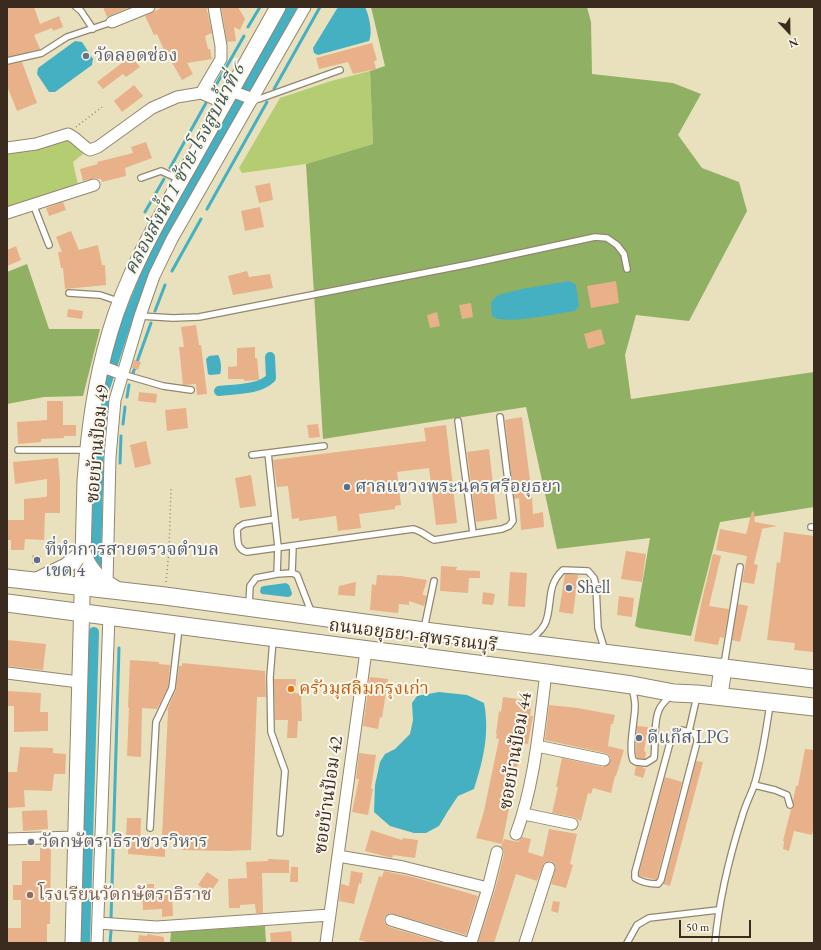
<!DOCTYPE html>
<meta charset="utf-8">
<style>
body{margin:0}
#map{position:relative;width:821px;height:950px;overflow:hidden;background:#e9e1bd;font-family:"EB Garamond",serif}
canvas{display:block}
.frame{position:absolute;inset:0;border:8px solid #3b2a1e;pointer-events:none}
.north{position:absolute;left:769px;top:12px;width:40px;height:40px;-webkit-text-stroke:3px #fbf7ec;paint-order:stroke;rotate:158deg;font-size:11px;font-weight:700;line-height:16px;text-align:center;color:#3b2a1e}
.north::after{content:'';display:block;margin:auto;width:14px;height:18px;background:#3b2a1e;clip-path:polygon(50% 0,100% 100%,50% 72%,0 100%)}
.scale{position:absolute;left:679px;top:920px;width:72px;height:18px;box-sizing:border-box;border:2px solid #3b2a1e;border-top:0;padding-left:5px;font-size:12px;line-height:14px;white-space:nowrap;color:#3b2a1e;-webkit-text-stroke:3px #fbf7ec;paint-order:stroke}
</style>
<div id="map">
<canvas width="821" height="950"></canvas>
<div class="frame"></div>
<div class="north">N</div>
<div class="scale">50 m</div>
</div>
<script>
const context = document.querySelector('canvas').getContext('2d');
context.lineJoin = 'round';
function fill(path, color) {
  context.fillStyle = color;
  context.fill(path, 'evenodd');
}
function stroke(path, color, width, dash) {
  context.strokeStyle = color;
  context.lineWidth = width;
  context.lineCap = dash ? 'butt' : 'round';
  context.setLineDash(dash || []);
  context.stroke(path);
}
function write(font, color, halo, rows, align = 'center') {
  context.font = font + ' "EB Garamond","Noto Serif Thai",serif';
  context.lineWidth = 4;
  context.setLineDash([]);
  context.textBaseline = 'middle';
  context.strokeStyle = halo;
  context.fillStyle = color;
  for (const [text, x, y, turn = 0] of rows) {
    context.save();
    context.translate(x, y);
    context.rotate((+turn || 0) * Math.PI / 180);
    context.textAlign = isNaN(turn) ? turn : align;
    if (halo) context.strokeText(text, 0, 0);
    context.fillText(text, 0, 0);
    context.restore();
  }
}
const green = new Path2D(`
 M370 71 373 144 306 164 242 173 239 168 280 98 331 81Z
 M63 140 71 141 83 154 73 162 78 185 7 208V153Z`);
const forest = new Path2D(`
 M371 7H587L591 22 592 74 673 83 701 94 678 135 702 168 739 182 747 211 689 321 636 315 625 355 631 399 814 372V507L720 522 691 636 639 628 635 626 650 538 557 549 526 407 323 439 306 164 373 144 370 71 385 66Z
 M27 264 49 329H100L83 396 44 397 7 404V272Z
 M265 926 266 943H170L171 932Z`);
const water = new Path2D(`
 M338 7H365C369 15 373 33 369 41L318 55 314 53 313 48Z
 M75 41 82 42 93 59 92 65 55 92H49L37 74 38 68Z
 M569 281 576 285 579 306 575 311C558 313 503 326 492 316L491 302 498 295 522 289Z
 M218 355C221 359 222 370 220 374L210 375 208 374 206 359 209 356Z
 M286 583 289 585 292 593 291 596 288 597 262 594 260 592 261 587 264 586Z
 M439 692 467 695 484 703C490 733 483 761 474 789L458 796 448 811 439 826 426 833H414L390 826 374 812 375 785 380 762 385 754 395 749 410 734 413 720 412 703 417 696Z`);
const stream = new Path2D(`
 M248 27 260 7
 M274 89 320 7
 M212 92 244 36
 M170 168 206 103
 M207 209 267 102
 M145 212 164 179
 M172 271 201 219
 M155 311 165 285
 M133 373 151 323
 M127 397 129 385
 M123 424 125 407
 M120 463 121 436
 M111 919 119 648
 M110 943 111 931`);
const canal = new Path2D(`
 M219 391C236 389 259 390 271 378L270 357
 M96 564 99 446 105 388 127 321 156 250 292 7
 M85 943 94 632`);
const building = new Path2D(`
 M7 7H34L40 24 59 16 63 27 53 31 52 28 34 35 40 49 7 57Z
 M103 7H130L107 17Z
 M163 7H206L208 14 212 33 205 36 208 49H210L212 59 187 63 193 74 182 80 170 59H168L157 34 154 35 145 16Z
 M221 7H238L245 19 240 30 234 27 236 41 227 42Z
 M372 43 377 60 374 61 376 69 353 74 348 62 319 69 316 58Z
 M131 56 140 67 126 77 123 74 103 89 97 82Z
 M22 62 37 103 17 111 7 86V65Z
 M134 85 143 96 122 112 114 101Z
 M146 142 152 158 125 168 126 176 102 182 101 179H98L95 178 83 181 80 169 98 164 97 162 133 153 131 147Z
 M270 183 273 200 259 203 255 186Z
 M63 202 66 210 49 216 46 208Z
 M260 207 264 227 245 231 241 211Z
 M71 231 79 250 98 245 102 265H105L106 285 65 289 63 268H61L58 252H62L56 237Z
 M16 246 21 260 7 266V250Z
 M247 271 249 277 270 274 273 288 233 295 228 276Z
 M616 281 619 303 591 308 587 286Z
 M471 303 473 317 462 319 459 305Z
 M68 309 83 311 82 319 67 317Z
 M437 312 440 326 430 328 427 315Z
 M196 325 199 345H201L207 394 197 395 196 384 183 385 179 347H184L181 327Z
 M601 329 605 344 588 349 584 334Z
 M255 347V358H257L259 380 244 381V379H228V367L237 366V348Z
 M134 360 141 362 138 370 132 368Z
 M139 392 157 394 156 403 138 401Z
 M47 401H63V425H76V436H64V438L41 439V442L18 444 17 422 47 420Z
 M186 408 188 428 167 431 165 410Z
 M522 417 532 496 533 514 543 512 544 527 521 530 519 498 514 499 505 420Z
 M318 424 320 437 309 438 307 425Z
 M446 425 457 523 436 525 429 468 397 472 401 505 395 506V509L359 514 361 528 338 531 336 516 299 521V518L292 519 288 486 277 487 273 460 426 441 424 428Z
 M146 441 151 464 135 468 130 445Z
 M489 449 497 519 476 522 467 452Z
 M58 458 60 482V513H45L44 540 25 539 24 550H11V540H8V520H24V499L46 497 47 495V479L15 484 13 462Z
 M251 475 256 506 240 508 235 478Z
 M752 511 754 512 755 522 777 526 761 529 762 530 754 564 758 565 754 584 742 582 747 556 716 550 720 529 746 534Z
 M784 532 814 536V652L794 650 795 643 767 640 777 562 780 563Z
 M626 551 646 554 642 582 621 579Z
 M713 554 721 556 709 606 729 609 724 638 720 637 718 645 694 641 701 604Z
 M32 555 41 556V564H32Z
 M441 566 457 567 456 570 480 571V578H469L468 593 440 591Z
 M510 572 527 573 525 607 508 606Z
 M565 574 578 575 573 614 559 612Z
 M377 575 401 576 427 580 423 593V595L427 596 424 606 409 601V605L399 604 398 613 370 610 372 584 376 585Z
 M356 582 355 596 338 595 339 586Z
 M483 592 495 594 493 605 482 604Z
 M619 596 634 598 632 617 617 615Z
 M738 604 748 606 740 642 732 640Z
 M7 640 46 644 43 670 7 666Z
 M130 660 159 662V664L170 665 168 687 157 709 142 708 141 757 127 756 129 708 128 707Z
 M182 663 265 671 266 697H257L251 850 227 851 182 850V837H162L168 710H167L176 690 179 666H182Z
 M370 677 388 679 382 718 380 717 378 729 363 726Z
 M274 679H296L295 693 301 694 302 721H298L297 738H287L288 720H275Z
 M7 691 41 693 40 712H48V731L14 732V706H7Z
 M503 697 532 701 530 716H533L528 744 522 743 502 844 476 838 484 811 499 739 496 738 497 734H496L499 711 501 712Z
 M549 705 578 708 615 715 613 724H611L608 746 624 750 616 776H615L611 793 593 788 591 794 588 793 581 821 573 817 552 813 558 787H556L562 758 603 767 609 764 611 758 609 755 605 753 545 740Z
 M637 726 648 727 644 751 646 752 645 759 637 758 636 754Z
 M20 747 53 748V753L66 754 65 774H54L52 791 24 790 25 807 7 808V772H17Z
 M805 749 814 750V825L812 835 794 831 789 851 783 849 784 841H783L791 809 794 806 793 801 796 786H798Z
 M359 753 376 755 371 789H373L368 815 352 812 359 779H356Z
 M696 761 703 762 670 886 663 884 665 881Z
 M636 766 643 767V768L646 769 643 778 634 775Z
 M665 777 682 782 657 878 656 880 653 879 639 876V873Z
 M47 810 48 829 23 831 22 811Z
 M127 818H141L140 846 165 848V857L128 854 129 837H126Z
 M549 829 577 834 570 864 573 865 566 888 551 884 556 867 554 864 551 861 544 863 537 881 516 874 494 943H478L495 890 504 854V850L501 847 504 839 518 842 522 837 531 839 528 852 543 857Z
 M371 830 402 840 403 838 418 840 415 858 393 855 392 858 365 851Z
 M40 848H51L50 924H47V943H7V928H21V900H13V885H22V861H40Z
 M268 859 289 860V873H262L263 913H256L255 904 240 905V908H229L228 879 247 878 246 862 268 861Z
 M291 867H298V882H290Z
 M351 871 363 873 361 884 359 883 354 904 339 901 341 884 349 886Z
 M384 871 413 877 478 896 466 935 390 913 386 915 384 918V922L389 927 443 943H371L359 940 379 876 382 877Z
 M207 872 219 880 210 893 198 885Z
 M142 884H154V895L172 894 173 916 162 917V909L143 910Z
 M553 901 560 902 558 913 551 911Z
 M291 931 292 943H271L270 933Z
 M147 934 164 937V943H138L139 935 147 936Z`);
const path = new Path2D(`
 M76 127 102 107
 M166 582 169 551 171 488`);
const lane = new Path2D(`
 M76 7 81 11 93 29
 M7 61 42 53 67 37 112 22
 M253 99H259L340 70
 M141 178 161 171 181 180
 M33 204 49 245
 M69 293 100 295 121 302
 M140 316 173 318 199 317 470 264 595 237 607 238 617 245 624 254 627 269
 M122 374 163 386 191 390
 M458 421 473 533
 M18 450H87
 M268 453 278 547 277 574
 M252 455 324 446
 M275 519 244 524 239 527 237 530C238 540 236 549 247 552L413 529C422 531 426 536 434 540L502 529 509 526 513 521 500 417
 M811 527H814
 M292 573 293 546
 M249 605 250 586 256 578 277 574 292 573 297 575 312 614
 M424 629 434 581
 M273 640 270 677 271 732 285 771 280 833
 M530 640C537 634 545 628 547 618 552 600 547 585 563 570L588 571 594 578 596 586 598 628 605 651
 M724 665 740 567
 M632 686C633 693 635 699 635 706 635 719 628 748 633 760L636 762 646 763 654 758C656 744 653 723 659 710 661 704 667 700 671 695
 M681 730 694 733 697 738V742L661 880 658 884C651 884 641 882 635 878V872L671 739 675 734Z
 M689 731 697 696
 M754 785 775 790 787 795 790 805
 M150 828 156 722 172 688 179 628
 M627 943 637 925 649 918 718 910
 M715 943C719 900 729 858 742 817 745 806 750 796 754 786 762 759 766 732 770 704`);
const street = new Path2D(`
 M112 22 149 7
 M231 91 253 99
 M201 93 221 59V46L214 7
 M7 148 36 144 68 134C77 138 82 146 90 150L98 147 152 108 177 97 201 93 224 103
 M7 213 94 185
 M101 366 122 374
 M107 583 110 457 115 400 140 316 154 276 172 239 305 7
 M7 673 79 682
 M537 746 604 760
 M524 814 572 824
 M516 834C535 783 539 727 546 673
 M7 839 76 837
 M338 856 403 867 488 888 471 943
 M488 888 497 852
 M391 920 467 943
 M98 923 157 927 330 915
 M97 943 109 616
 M326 943 366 651
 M525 943 549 868`);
const secondary = new Path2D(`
 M83 553C92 574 99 578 118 590
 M35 581 66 566 83 552
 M73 943 85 481C89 429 95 382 110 332 127 274 158 221 188 168 218 114 248 61 278 7`);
const primary = new Path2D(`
 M7 578 165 596 424 631 814 679
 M7 603 546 673 632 685 674 693 697 694 814 707
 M719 696 723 667`);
const markers = [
 [86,56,4,"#6b7280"],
 [347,487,4,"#5c6f8a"],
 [37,560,4,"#5c6f8a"],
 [569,588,4,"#5c6f8a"],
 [291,689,4,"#e8710a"],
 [639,738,4,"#5c6f8a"],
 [31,842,4,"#6b7280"],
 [30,895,4,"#8d6e63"]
];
const worshipNames = [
 ["วัดลอดช่อง",94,56],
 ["วัดกษัตราธิราชวรวิหาร",39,842]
];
const streetNames = [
 ["ซอยบ้านป้อม 49",98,444,-85],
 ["ถนนอยุธยา-สุพรรณบุรี",413,636,7],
 ["ซอยบ้านป้อม 44",516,751,-80],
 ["ซอยบ้านป้อม 42",329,795,-82]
];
const serviceNames = [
 ["ศาลแขวงพระนครศรีอยุธยา",355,487],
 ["ที่ทำการสายตรวจตำบล",45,550],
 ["เขต 4",45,571],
 ["Shell",577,588],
 ["ดีแก๊ส LPG",647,738]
];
const foodNames = [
 ["ครัวมุสลิมกรุงเก่า",299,689]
];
const educationNames = [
 ["โรงเรียนวัดกษัตราธิราช",38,895]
];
const waterNames = [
 ["คลองส่งน้ำ 1 ซ้าย-โรงสูบน้ำที่ 6",185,169,-62]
];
fill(green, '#b5cd72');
fill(forest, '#90b064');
fill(water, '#44b0c2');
stroke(stream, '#44b0c2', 3);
stroke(canal, '#44b0c2', 10);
fill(building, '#e8b189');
stroke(lane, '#92866e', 8);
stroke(street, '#92866e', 13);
stroke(secondary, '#92866e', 17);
stroke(primary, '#92866e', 19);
stroke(path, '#92866e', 1.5, [1, 3]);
stroke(lane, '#fff', 5.5);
stroke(street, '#fff', 11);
stroke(secondary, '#fff', 15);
stroke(primary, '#fff', 17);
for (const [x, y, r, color] of markers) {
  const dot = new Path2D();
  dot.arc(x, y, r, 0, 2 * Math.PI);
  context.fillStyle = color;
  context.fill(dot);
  stroke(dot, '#fbf7ec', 1.5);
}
write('18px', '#5b616d', '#fbf7ec', worshipNames, 'left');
write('18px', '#3b2a1e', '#fbf7ec', streetNames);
write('18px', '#4e5e75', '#fbf7ec', serviceNames, 'left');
write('18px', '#c56008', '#fbf7ec', foodNames, 'left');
write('18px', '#785e54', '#fbf7ec', educationNames, 'left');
write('italic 19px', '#3e5957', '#fbf7ec', waterNames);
</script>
